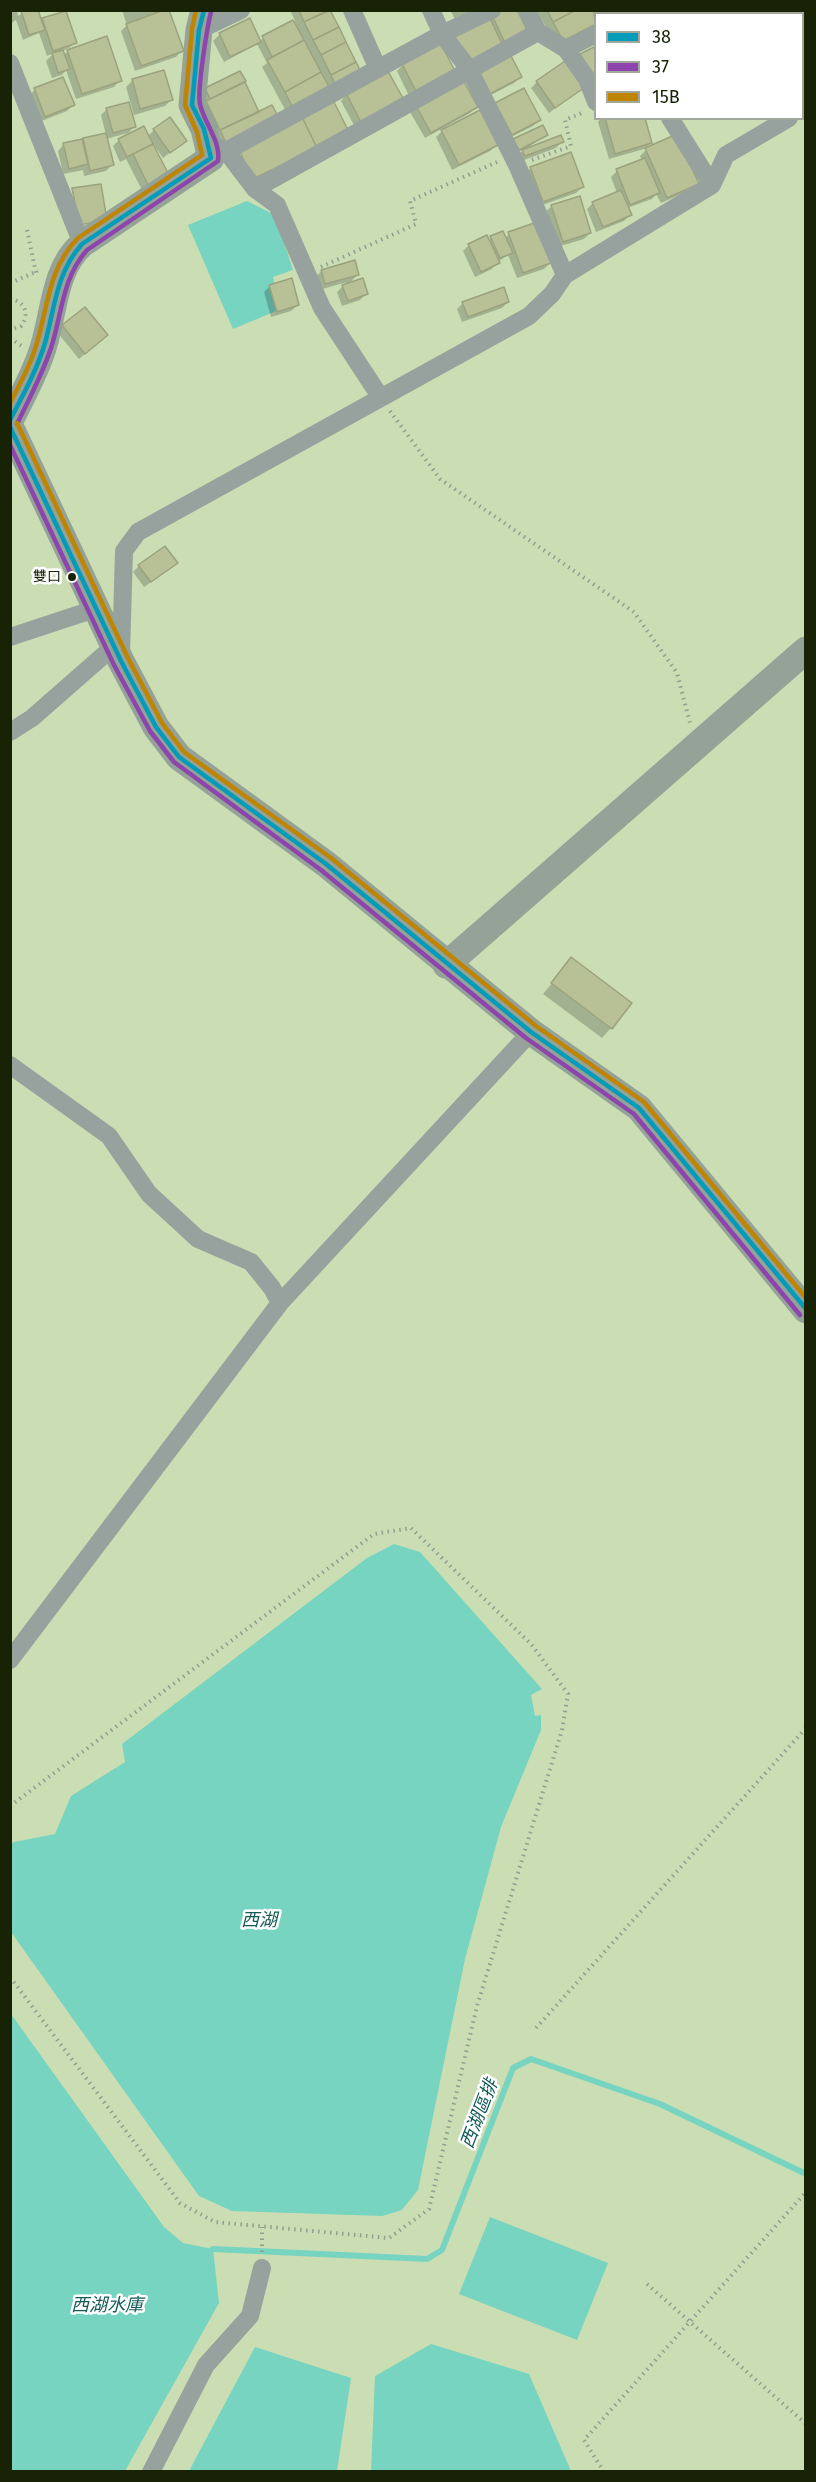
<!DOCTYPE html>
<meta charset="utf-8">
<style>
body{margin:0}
#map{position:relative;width:816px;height:2482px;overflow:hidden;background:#cbdeb3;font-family:"Fira Sans",sans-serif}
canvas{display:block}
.frame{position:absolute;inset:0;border:12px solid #172304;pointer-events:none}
.legend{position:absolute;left:594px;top:12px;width:210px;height:108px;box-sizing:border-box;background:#fff;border:2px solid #a2a79b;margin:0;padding:8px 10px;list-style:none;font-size:18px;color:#172304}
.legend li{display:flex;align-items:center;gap:12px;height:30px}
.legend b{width:30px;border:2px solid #a2a79b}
</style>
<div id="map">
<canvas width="816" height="2482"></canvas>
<div class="frame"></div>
<ul class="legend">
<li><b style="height:8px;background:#029cba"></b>38</li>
<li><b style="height:8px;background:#8e44ad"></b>37</li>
<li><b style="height:8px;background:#bf8501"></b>15B</li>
</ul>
</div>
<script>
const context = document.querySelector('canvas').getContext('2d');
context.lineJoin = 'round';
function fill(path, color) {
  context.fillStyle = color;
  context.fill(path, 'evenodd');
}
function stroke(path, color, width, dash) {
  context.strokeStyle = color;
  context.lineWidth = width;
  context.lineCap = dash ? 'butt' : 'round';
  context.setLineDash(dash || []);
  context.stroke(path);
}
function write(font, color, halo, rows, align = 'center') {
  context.font = font + ' "Fira Sans","Noto Sans TC",sans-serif';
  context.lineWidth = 5;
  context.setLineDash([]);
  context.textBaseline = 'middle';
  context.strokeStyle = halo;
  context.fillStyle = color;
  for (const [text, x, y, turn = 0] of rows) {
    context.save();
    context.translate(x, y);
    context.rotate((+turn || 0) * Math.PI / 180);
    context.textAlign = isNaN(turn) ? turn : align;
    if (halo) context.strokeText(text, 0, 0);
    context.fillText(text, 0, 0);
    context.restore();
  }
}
const water = new Path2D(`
 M247 201 275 215 293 270 273 277 281 309 233 329 188 225Z
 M394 1544 420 1552 542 1689 531 1695 535 1716 541 1715V1730L501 1827 465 1959 418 2190 402 2210 382 2216 232 2211 199 2196 11 1932V1844L14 1842 55 1834 71 1796 125 1762 122 1744 367 1558Z
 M11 2014 164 2227 183 2243 213 2249 219 2303 125 2471H11Z
 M490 2217 608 2263 577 2340 459 2294Z
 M431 2344 529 2374 571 2471H371L375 2376Z
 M255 2347 351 2378 337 2471H189Z`);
const shadow = new Path2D(`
 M28 10H36L40 22 43 20 75 42 69 48 62 51 64 55 68 51 120 80 114 87 76 99 66 70 62 75 52 78 46 61 54 53 47 56 39 33 23 40 16 20 10 24V13L17 11 18 16Z
 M122 10H160L156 15 182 50 176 57 135 71 121 31 127 25Z
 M290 10H329L361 76 289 117 262 67 267 63 257 44 224 62 213 41 220 34 249 20 259 41 295 21Z
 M450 10H490L459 27Z
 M537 10H591L596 23 556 46Z
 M702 10H728L724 14H704Z
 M493 16 526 31 463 70Z
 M403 65 454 73 410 98 397 71Z
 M163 72 171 100 165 106 134 115 126 87 132 81Z
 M240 73 259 113 221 150 200 96Z
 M388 73 356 129 341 101 347 94Z
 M470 77H520L514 83 481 100Z
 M63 78 73 105 67 111 39 122 28 96 35 90Z
 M462 81 476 106 470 113 425 138 410 112Z
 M537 82 582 88 549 113 531 88Z
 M524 90 539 120 533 126 505 140Z
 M107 109 134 127 128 133 106 139 112 165 106 171 84 176 83 170 63 174 58 151 64 144 106 135 101 115Z
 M601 118H643L651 143 644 149 609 159 598 122Z
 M154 130 185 141 163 158 154 145 153 146 167 174 142 190 126 159 120 162 113 146 119 140 148 136Z
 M442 131 496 145 490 151 452 170 436 137Z
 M546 135 530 146 531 148 562 142 556 148 519 162 517 157 524 149 512 155 508 146Z
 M676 136 691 190 661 203 656 194 652 199 627 208 630 215 624 221 596 232 587 209 593 203 617 193 611 177 617 171 642 161 640 156 646 150Z
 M531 168 582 187 576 193 537 207 525 174Z
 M552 206 590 233 584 239 557 247 545 212Z
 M509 234 550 263 544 269 517 278 508 255 498 262 492 269 475 277 463 251 469 245 488 241 491 238H505Z
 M322 271 357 275 348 285 366 294 360 300 342 306 337 292 347 282 319 290 315 277Z
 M270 286 298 305 291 311 271 317 264 292Z
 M508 302 502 308 462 322 457 309 463 303Z
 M63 326 100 341 79 359 57 332Z
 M139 566 170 569 144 587 133 572Z
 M572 959 611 1028 602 1038 543 994Z`);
const stream = new Path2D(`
 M213 2249 427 2259 442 2250 513 2068 531 2059 660 2104 806 2174`);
const building = new Path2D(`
 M38 10 45 30 29 35 21 11Z
 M164 10H169L184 51 141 66 126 24Z
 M299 10H329L304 22Z
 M330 10 339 27 313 40 304 22Z
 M502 10H517L528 32 505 43 492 15Z
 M547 10H576L553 22Z
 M576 10H593L596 24 563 41 553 22Z
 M66 11 77 43 53 51 42 18Z
 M489 16 504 48 469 65 453 33Z
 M250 18 261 42 230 57 219 33Z
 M293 20 304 40 272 57 262 36Z
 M339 27 346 42 321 55 313 40Z
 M107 36 122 81 82 94 67 50Z
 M304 40 321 72 285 92 267 60Z
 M346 42 356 62 331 75 321 55Z
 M441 44 456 73 417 93 402 64Z
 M596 46V82L580 54Z
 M63 50 70 69 58 73 52 53Z
 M509 52 522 77 488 95 475 70Z
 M565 61 584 88 555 108 536 81Z
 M356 62 363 76 337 89 331 75Z
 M164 70 173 100 140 109 132 79Z
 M240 71 246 81 210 99 205 88Z
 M388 71 405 102 362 124 346 93Z
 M321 72 332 92 295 112 285 92Z
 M63 77 75 105 45 117 34 88Z
 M462 78 478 107 431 133 415 104Z
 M245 82 259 112 220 130 206 101Z
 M524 88 541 120 512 135 495 103Z
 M129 102 136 127 113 133 106 108Z
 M334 102 348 130 316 146 302 117Z
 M272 105 280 120 227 145 220 130Z
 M480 110 498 145 459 165 441 130Z
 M170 117 187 141 170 153 153 129Z
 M302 117 317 148 253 179 238 148Z
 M605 118H645L652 143 615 154Z
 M543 125 548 135 519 150 513 139Z
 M144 126 153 144 127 157 118 139Z
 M106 133 114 165 90 171 83 138Z
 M677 134 699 184 667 198 645 148Z
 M561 135 564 142 525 156 522 150Z
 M82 139 88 164 69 169 63 143Z
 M153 144 169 175 148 185 133 154Z
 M571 152 584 187 543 202 530 167Z
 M645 158 660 193 630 205 616 169Z
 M101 184 107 220 79 225 72 188Z
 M621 190 632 215 603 227 592 202Z
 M580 196 591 233 563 242 551 205Z
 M537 222 551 263 523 273 508 232Z
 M503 231 513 253 500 258 490 236Z
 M487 235 500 263 481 272 468 244Z
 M355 260 359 275 325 284 321 270Z
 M292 278 299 305 277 312 269 285Z
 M363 278 368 294 348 301 342 285Z
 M504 287 509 302 468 317 462 302Z
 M85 307 108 335 85 354 62 325Z
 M165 546 178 563 151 582 138 565Z
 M571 957 632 1003 612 1029 551 983Z`);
const path = new Path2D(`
 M532 160 571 146 565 120 584 112
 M27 230 36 273
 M321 267 416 224 410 201 497 162
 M10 283 38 271
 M10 299C25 301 30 314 21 326L10 330
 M10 338 22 346
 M390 411 440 479 634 612 677 673 690 723
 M10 1806 374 1534 411 1528 531 1644 568 1694 562 1730 477 2006 429 2209 389 2238 215 2222 180 2203 10 1977
 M536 2028 806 1728
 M262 2252V2227
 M647 2284 806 2424
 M604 2472 584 2440 806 2192`);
const street = new Path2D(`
 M352 10 378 69
 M431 10 442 34 492 10
 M527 10 538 32 566 49
 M610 10 612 14
 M802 10 806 20
 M734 14 740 10
 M199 30 241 10
 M596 34 566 49 587 79 596 102
 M10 63 82 244
 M802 111 806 109
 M670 118 712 185
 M215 146 226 151 255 189 277 205 322 308 381 398
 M226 151 442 34 469 69 517 165 565 275
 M255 189 538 32
 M10 637 95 609
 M121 654 124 551 138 532 529 316 552 294 565 275 712 185 726 155 789 118
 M10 732 32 718 113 647
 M10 1065 109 1136 149 1194 198 1239 251 1262 272 1288 280 1303
 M10 1660 280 1303 531 1032
 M151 2472 206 2365 250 2316 262 2268`);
const secondary = new Path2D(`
 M10 421C20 400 32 379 40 357 55 319 51 272 82 244L211 158 204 129 192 105 199 30 204 10
 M10 426 121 661 156 727 179 757 326 864 531 1032 639 1108 806 1310
 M446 965 806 650`);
const bus1 = new Path2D(`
 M10 420C23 395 37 370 45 343 55 307 56 273 82 244L211 158 204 129 192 105 199 30 204 10
 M10 427 121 661 156 727 179 757 326 864 531 1032 639 1108 806 1309`);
const bus2 = new Path2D(`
 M17 424C29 399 42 375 51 348 62 314 62 278 87 250L218 161C221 141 204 123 200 104 197 90 207 28 211 12
 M10 445 114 665 150 731 174 762 321 870 526 1038 634 1114 800 1315`);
const bus3 = new Path2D(`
 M10 403C21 382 32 362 38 339 48 303 50 266 78 238L202 155 197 132 185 105 192 29 196 10
 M17 423 128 658 162 723 184 752 331 858 536 1026 644 1102 806 1298`);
const markers = [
 [72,577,5,"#172304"]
];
const busNames = [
 ["雙口",61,577]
];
const waterNames = [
 ["西湖",259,1921],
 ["西湖區排",480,2114,-69],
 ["西湖水庫",107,2306]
];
fill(water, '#76d4c0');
fill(shadow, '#0003');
stroke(stream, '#76d4c0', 6);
fill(building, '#b8c096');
stroke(building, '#9aa27e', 1.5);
stroke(path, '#929e90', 4, [1.5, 4.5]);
stroke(street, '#97a29e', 18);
stroke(secondary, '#94a298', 27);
stroke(bus1, '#029cba', 4.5);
stroke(bus2, '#8e44ad', 4.5);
stroke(bus3, '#bf8501', 4.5);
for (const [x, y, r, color] of markers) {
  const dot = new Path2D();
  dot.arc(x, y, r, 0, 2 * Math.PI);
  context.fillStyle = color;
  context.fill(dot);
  stroke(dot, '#fff', 2);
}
write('14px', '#172304', '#fff', busNames, 'right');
write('italic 18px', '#115a55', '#fff', waterNames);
</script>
